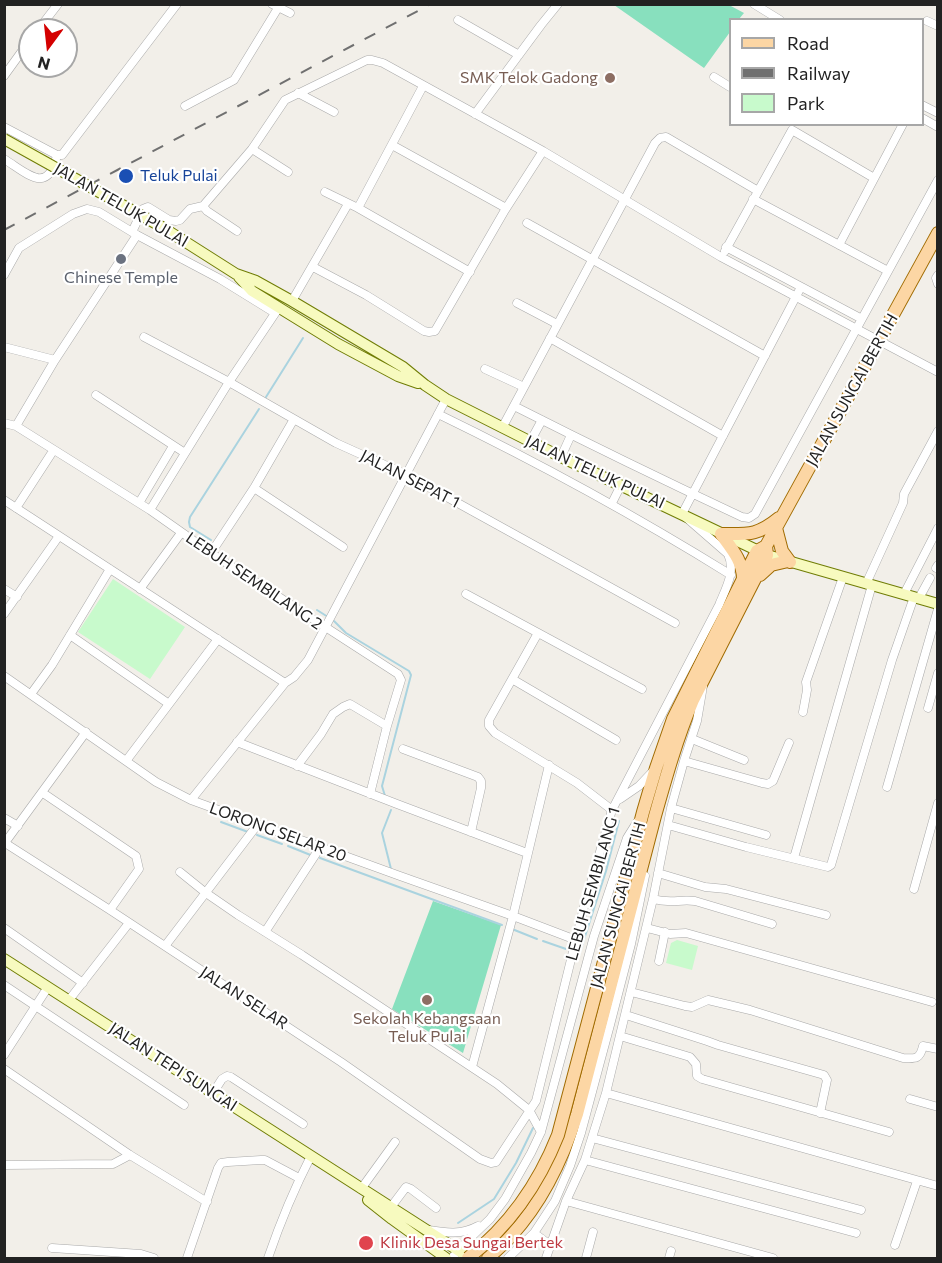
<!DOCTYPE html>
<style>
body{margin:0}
#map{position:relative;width:942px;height:1263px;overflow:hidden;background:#f2efe9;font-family:Commissioner,sans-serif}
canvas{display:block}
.frame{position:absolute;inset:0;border:6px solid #222;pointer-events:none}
.legend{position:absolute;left:729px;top:18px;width:195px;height:108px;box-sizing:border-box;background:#fff;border:2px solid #a7a7a7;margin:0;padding:8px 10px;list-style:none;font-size:18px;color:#222}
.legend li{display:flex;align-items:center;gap:12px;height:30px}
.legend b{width:30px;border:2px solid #a7a7a7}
.north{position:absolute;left:18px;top:18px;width:60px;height:60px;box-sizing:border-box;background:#fff;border:2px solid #a7a7a7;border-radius:50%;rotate:195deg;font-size:16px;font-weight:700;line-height:24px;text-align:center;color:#222}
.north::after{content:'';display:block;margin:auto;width:21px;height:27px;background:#d40000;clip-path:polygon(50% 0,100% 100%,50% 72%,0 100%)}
</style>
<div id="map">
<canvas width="942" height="1263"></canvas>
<div class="frame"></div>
<ul class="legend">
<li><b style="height:8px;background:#fcd6a4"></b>Road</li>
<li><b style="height:8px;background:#707070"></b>Railway</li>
<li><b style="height:16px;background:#c8facc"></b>Park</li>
</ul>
<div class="north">N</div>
</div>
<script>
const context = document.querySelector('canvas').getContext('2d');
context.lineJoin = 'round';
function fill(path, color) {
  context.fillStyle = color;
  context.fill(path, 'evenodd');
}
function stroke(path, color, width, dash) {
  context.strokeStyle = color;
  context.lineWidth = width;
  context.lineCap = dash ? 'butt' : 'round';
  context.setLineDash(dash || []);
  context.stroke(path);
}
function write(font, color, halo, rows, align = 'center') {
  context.font = font + ' Commissioner,sans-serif';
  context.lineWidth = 4.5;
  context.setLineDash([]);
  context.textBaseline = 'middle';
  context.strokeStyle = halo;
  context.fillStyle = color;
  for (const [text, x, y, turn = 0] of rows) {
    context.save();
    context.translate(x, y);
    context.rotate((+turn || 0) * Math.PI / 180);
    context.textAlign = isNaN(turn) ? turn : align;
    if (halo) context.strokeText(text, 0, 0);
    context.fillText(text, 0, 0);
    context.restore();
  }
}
const park = new Path2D(`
 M113 579 185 627 150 679 78 632Z
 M677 940 698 946 692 970 666 963 671 943Z`);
const pitch = new Path2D(`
 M614 5H729L744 13 739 19 730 20V32L704 68Z
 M433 901 501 925 463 1053 392 1009Z`);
const stream = new Path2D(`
 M266 397 303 338
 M211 540 190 527 189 522 190 517 259 409
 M317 610 328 617
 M334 621 346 633 409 671 411 675 382 786 385 796
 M221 822 248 832
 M257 835 282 844
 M288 846 313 856
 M320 858 502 925
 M391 869 382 833 391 810
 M512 929 537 939
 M543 941 566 949
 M579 955 606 871 619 821
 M458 1223 494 1199 516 1163 533 1128`);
const street = new Path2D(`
 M272 4 290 13
 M754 4 780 20
 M458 20 519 55
 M927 21 938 26
 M38 30 58 4
 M4 76 30 40
 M714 77 730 87
 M298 93 334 112
 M922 105 938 113
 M185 106 234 80 278 8
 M475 114 541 25 558 4
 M922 118 938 127
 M4 127 57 155H62L177 4
 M792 130 874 178
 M392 145 506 208
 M252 149 288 172
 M4 159C27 173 48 196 57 155
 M325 192 358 208 470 272
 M753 199 888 271
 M203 206 252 149 285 100 367 60H372L383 63 543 151 721 257 938 372
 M203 206 207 211 237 231
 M358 208 423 86
 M527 223 765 356
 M132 232 143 209 148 207 169 220 176 221 180 220 190 209 203 206
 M839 245 903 124
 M726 247 862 319
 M725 251 792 130
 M313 267 366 295 424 331 429 332 435 331 505 210 543 151
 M4 275 19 248 73 214 87 209 99 212 137 235 220 279 275 313
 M938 275 936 278 938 284
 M292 301 348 204
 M517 303 557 324
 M144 337 229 382 336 443 407 475 675 623
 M550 338 723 436
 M4 347 55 360
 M485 369 524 387
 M96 395 185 453
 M514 406C589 444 665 481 742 517L749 518 755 514 938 180
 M438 414C539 463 636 516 731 575
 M4 423 16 426 150 510 211 553 398 674 401 680 387 726 370 794
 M16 426 55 360 137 235
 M502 428 655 143 660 138 666 137 758 191
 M530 442 542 420
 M561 457 571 435
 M254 488 343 547
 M4 500 285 683
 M139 503 173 446
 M612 503 621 485
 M16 508 53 451
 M150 510 229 382 278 309
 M211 553 254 488 294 419
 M936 568 938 565
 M866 584 903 503 904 494 938 431
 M4 589 17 597
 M140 589 181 533
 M466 594 642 689
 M904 594 938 528
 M919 598 930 578
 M4 614 59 536
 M538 633 489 720V726L495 733 577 783 612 810
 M70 635 169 704
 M4 676 156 782 191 800 400 876 513 916 576 940
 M512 679 616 740
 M31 694 52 665 110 569
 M928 708 938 673
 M803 712 807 690 806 682 843 577
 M692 739 744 760
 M237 742 397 804 527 853
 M403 749 478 777 481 781V788L471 832
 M126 761 218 639
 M684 761 762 783 768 784 773 781 789 743
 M297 766 321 734 333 714 343 707 350 704 387 726
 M887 787 938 609
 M43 793 136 856 139 869 110 910
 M620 799 639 786 654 770
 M191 800 285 683 294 677 308 660 446 399
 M671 808 766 835
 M4 818 18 826
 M668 825 746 847 828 867 831 865 892 660 914 597
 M5 843 110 910 341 1062 480 1159 491 1163 496 1162 536 1101 584 907 612 810 719 605C726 588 736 571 728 554L682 514 801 287
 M4 844 86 732
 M794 858 872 585
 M180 872 206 893 238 915 302 955 497 1084 529 1110 541 1132
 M658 873 705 887 726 889 826 915
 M914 889 938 803
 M653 899C671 904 679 899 695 901L772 924
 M4 928 83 983
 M647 928 670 934 686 933 932 1002
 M265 932 321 846
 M165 946 258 824
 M659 961 665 932
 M4 985 184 1105
 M631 992 685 1006 692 1007 708 1000 750 1010 903 1058C916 1059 920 1059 923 1046L938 1049
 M69 1000 129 923
 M626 1015 707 1041 718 1045 824 1075 827 1080 820 1113
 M620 1036 690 1057 696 1064 697 1076 702 1079 889 1132
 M4 1055 48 987
 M472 1067 513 916 549 765
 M4 1069 130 1155 207 1202
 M213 1093 222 1079 227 1076 231 1077 303 1124
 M606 1093 938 1186
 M910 1099 938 1107
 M592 1138 861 1210
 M585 1160 856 1233
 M4 1165 113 1164 130 1155
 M361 1189 395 1142
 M566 1201 773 1258
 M391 1207 406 1187 411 1189 436 1208
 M429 1230C446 1233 462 1235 478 1226
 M534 1233 550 1245
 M895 1245 917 1181
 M52 1248 141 1254 154 1258
 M187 1258 218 1168 221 1163 228 1162 261 1160H265L299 1178
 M268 1258C280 1223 294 1189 311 1156
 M452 1258 468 1240 490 1219 505 1199 531 1153 541 1132 594 936 627 838 637 822
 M508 1258 534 1233 555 1201 570 1166 581 1133 610 1025 631 944 645 876
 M546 1258 566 1201 585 1160 606 1093 653 899 671 808 684 761 697 721 703 686
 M586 1258 593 1232
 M669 1258 671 1251`);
const secondary = new Path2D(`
 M162 227 236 274 256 281 292 301 403 367 425 385 446 399 561 457 767 555 938 604
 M239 277 252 291 338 344 398 376 418 383
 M4 959 470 1258
 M368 1200 392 1219 446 1258`);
const primary = new Path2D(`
 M776 528 782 551 790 562
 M721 534C748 534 757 536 779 518
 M721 534C731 548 743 561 743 579
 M760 575 771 565 788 561
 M611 935 643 812 656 768 673 719 757 551 766 546
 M488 1258C495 1251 504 1244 511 1236 543 1201 563 1158 577 1114L655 816C666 777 677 738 693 700L767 555 766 546 938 233`);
const rail = new Path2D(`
 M4 230 431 4`);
const secondaryBridge = new Path2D(`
 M4 139 162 227`);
const primaryBridge = new Path2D(`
 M468 1258C509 1226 539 1183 558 1135L611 935`);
const markers = [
 [610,78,6,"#8d6e63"],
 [126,176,8,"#1a4fb4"],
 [121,259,6,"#6b7280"],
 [427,1000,6,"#8d6e63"],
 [366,1243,8,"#e0444e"]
];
const educationNames = [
 ["SMK Telok Gadong",598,78],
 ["Sekolah Kebangsaan",427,1019,"center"],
 ["Teluk Pulai",427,1037,"center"]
];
const transitNames = [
 ["Teluk Pulai",140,176]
];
const streetNames = [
 ["JALAN TELUK PULAI",121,205,30],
 ["JALAN SUNGAI BERTIH",852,390,-61],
 ["JALAN TELUK PULAI",595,472,25],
 ["JALAN SEPAT 1",410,479,27],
 ["LEBUH SEMBILANG 2",254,581,34],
 ["LORONG SELAR 20",278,832,20],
 ["LEBUH SEMBILANG 1",593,884,-74],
 ["JALAN SUNGAI BERTIH",618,905,-75],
 ["JALAN SELAR",244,998,33],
 ["JALAN TEPI SUNGAI",173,1067,33]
];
const worshipNames = [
 ["Chinese Temple",121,278]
];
const healthNames = [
 ["Klinik Desa Sungai Bertek",380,1243]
];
fill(park, '#c8facc');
fill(pitch, '#88e0be');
stroke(stream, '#aad3df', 2);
stroke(street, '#a9a9a9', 9);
stroke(secondary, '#707d05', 12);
stroke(primary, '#a06b00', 14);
stroke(street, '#fff', 8);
stroke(secondary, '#f7fabf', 10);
stroke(primary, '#fcd6a4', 12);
stroke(rail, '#707070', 2, [12, 12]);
stroke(secondaryBridge, '#707d05', 12, []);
stroke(primaryBridge, '#a06b00', 14, []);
stroke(secondaryBridge, '#f7fabf', 10);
stroke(primaryBridge, '#fcd6a4', 12);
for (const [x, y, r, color] of markers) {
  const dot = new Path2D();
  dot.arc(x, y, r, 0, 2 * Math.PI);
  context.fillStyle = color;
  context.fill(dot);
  stroke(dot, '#fff', 2);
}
write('16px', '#785e54', '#fff', educationNames, 'right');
write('16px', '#164399', '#fff', transitNames, 'left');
write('16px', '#222', '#fff', streetNames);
write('16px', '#5b616d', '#fff', worshipNames);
write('16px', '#be3a42', '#fff', healthNames, 'left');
</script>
